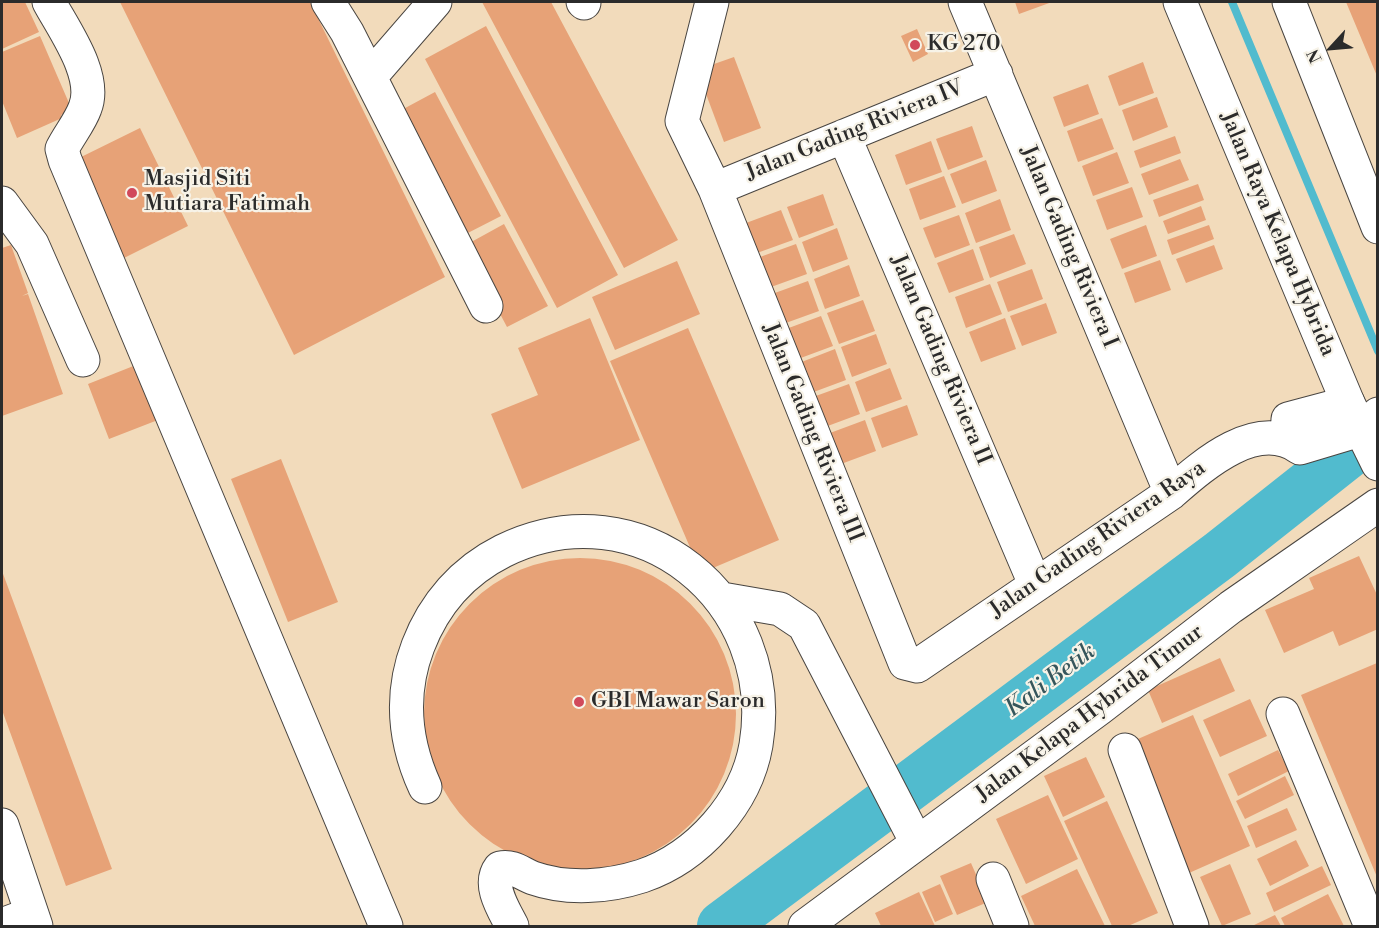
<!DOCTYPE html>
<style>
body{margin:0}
#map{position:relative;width:1379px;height:928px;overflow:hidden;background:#f2dbbb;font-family:"Libre Bodoni",serif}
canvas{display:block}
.frame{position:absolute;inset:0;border:3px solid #2b2b2b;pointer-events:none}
.north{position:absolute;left:1301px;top:18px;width:60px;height:60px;-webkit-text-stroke:4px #f7f3e8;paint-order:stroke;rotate:244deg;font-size:16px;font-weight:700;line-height:24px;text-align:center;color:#2b2b2b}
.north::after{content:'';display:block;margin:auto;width:21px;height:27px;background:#2b2b2b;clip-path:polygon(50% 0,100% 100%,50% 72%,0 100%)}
</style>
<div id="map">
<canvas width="1379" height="928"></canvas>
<div class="frame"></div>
<div class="north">N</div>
</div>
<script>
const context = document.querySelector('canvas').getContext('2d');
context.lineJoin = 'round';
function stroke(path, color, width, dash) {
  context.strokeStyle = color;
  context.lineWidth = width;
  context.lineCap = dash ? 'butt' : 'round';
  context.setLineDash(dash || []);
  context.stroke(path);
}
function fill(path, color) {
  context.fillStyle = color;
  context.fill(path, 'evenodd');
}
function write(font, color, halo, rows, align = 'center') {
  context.font = font + ' "Libre Bodoni",serif';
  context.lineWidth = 4.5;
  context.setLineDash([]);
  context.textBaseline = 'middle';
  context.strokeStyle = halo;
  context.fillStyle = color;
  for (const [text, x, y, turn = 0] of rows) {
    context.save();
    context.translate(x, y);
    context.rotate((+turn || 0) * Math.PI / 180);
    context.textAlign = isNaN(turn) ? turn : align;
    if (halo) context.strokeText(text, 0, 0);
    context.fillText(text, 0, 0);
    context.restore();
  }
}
const stream = new Path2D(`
 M1232 2 1378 351`);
const river = new Path2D(`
 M722 926 1220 555 1378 430`);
const building = new Path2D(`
 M2 2H25L39 32 2 49Z
 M120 2H310L445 277 294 355Z
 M482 2H551L678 240 624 268Z
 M1015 2H1052L1019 14Z
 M1346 2H1377V76Z
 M486 26 618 275 557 308 425 59Z
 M917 29 928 54 913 62 901 36Z
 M40 36 72 110 61 115 62 118 17 138 2 101V52Z
 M734 57 761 128 724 142 697 70Z
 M1143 62 1154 93 1119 106 1108 76Z
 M1088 84 1099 114 1064 127 1053 97Z
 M435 92 501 216 460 237 394 114Z
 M1157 97 1168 127 1133 141 1122 110Z
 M1102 118 1114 149 1078 162 1067 131Z
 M972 126 983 157 948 170 936 139Z
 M140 128 188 226 124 258 75 160Z
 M1175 136 1181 153 1140 168 1134 151Z
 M931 141 942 172 906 185 895 155Z
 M1117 152 1129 183 1093 196 1082 166Z
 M1180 159 1189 180 1149 195 1141 174Z
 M986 160 997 191 962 204 950 174Z
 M944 176 956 207 920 220 909 189Z
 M1198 184 1204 200 1159 217 1153 200Z
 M1132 187 1143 217 1107 230 1096 200Z
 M823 194 834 225 799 238 787 207Z
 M1000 199 1011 230 976 243 965 213Z
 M1201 206 1206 220 1168 234 1163 221Z
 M781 210 793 240 757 253 746 223Z
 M959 215 970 245 935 258 923 228Z
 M504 224 548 306 507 327 464 246Z
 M1146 225 1157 256 1122 269 1110 239Z
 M1209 225 1214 239 1172 255 1167 240Z
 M837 228 848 259 813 272 802 242Z
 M1014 234 1026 264 990 278 979 247Z
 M796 244 807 274 771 287 760 257Z
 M11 245 28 293 22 296 28 294 63 394 2 416V248Z
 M1214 245 1223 269 1186 283 1176 259Z
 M973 249 984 280 949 293 937 263Z
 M1160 260 1171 290 1135 303 1124 273Z
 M677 261 700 314 615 350 592 297Z
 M849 265 860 296 825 309 814 279Z
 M1032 269 1043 299 1008 312 997 282Z
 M808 281 819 311 783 324 772 294Z
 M990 284 1002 314 966 328 955 297Z
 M863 300 875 331 839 344 827 313Z
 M1046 303 1057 333 1022 346 1010 316Z
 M821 316 833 346 798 359 786 329Z
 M590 318 640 440 522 489 491 414 538 395 518 348Z
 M1005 318 1016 349 981 362 969 332Z
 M688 328 779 540 701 573 610 361Z
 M876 334 887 364 852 377 841 347Z
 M835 349 846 380 811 393 799 363Z
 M141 363 163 418 109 439 88 384Z
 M890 368 902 399 866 412 855 382Z
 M849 384 860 414 825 427 813 397Z
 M907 405 918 435 882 448 871 418Z
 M865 420 876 451 841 464 830 433Z
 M281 459 338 602 288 622 231 479Z
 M1359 556 1378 597V629L1339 646 1333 631 1284 653 1265 610 1314 589 1309 578Z
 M424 714a156 156 0 1 1 312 0a156 156 0 1 1-312 0Z
 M2 571 112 869 66 886 2 710Z
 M1220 658 1235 691 1162 723 1148 690Z
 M1377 663V877L1301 695Z
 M1250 699 1267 736 1220 757 1203 720Z
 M1193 715 1250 846 1189 873 1131 742Z
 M1278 750 1289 771 1238 796 1228 774Z
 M1086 757 1105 797 1063 817 1044 776Z
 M1285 776 1294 795 1245 819 1236 801Z
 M1048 795 1078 859 1026 884 996 819Z
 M1107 801 1158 913 1128 926H1112L1064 821Z
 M1287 808 1297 830 1256 848 1247 826Z
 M1296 840 1309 866 1270 886 1257 859Z
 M971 863 988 902 957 915 940 876Z
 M1230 864 1251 914 1222 926 1200 877Z
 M1322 866 1331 885 1274 912 1266 893Z
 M1077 869 1105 926H1035L1021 896Z
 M940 884 953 914 935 922 922 892Z
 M919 892 935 926H881L875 913Z
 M1328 894 1344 926H1285L1281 918Z
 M1275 915 1281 926H1252Z`);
const minor = new Path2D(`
 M49 2C64 30 98 76 85 108 80 122 69 135 62 149L65 160 386 926
 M328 2 347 32 486 306
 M583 2 584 3
 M712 2 682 121 715 189 905 663 917 666 1171 493C1203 465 1257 417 1300 448L1360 430 1378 414
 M965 2 1171 493
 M370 77 435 2
 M844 136 1035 584
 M715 189 996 74
 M2 203 32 244 83 360
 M1287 439 1288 419 1348 403
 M722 599 780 609 804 625 917 843
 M1283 714 1371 926
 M1125 750 1192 926
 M425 787C404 741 400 693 418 646 434 604 463 571 503 551 639 484 780 600 756 745 746 803 698 857 642 876 608 887 567 890 533 878 522 874 513 865 500 868 487 885 504 910 512 926
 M2 825 36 926
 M993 879 1012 926
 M2 925 31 914
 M805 926 1100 708 1231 607 1378 505`);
const major = new Path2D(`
 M1180 2 1348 403 1378 464
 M1289 2 1378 227`);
const markers = [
 [915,45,6,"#d1495b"],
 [132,193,6,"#d1495b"],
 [579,702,6,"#d1495b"]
];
const poiNames = [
 ["KG 270",927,45],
 ["Masjid Siti",144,180],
 ["Mutiara Fatimah",144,205],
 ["GBI Mawar Saron",591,702]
];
const streetNames = [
 ["Jalan Gading Riviera IV",855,131,-22],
 ["Jalan Raya Kelapa Hybrida",1277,234,67],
 ["Jalan Gading Riviera I",1068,247,67],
 ["Jalan Gading Riviera II",940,360,67],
 ["Jalan Gading Riviera III",812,433,68],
 ["Jalan Gading Riviera Raya",1098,540,-35],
 ["Jalan Kelapa Hybrida Timur",1090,714,-37]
];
const waterNames = [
 ["Kali Betik",1051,681,-37]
];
stroke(stream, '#51bbce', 8);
stroke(river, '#51bbce', 50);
fill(building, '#e7a277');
stroke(minor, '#494541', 35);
stroke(major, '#494541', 35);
stroke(minor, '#fff', 33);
stroke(major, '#fff', 33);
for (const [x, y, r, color] of markers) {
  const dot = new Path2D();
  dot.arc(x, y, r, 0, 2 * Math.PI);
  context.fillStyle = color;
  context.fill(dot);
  stroke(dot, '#f7f3e8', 2);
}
write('22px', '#2b2b2b', '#f7f3e8', poiNames, 'left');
write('22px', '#2b2b2b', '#f7f3e8', streetNames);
write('italic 24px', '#36565c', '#f7f3e8', waterNames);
</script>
